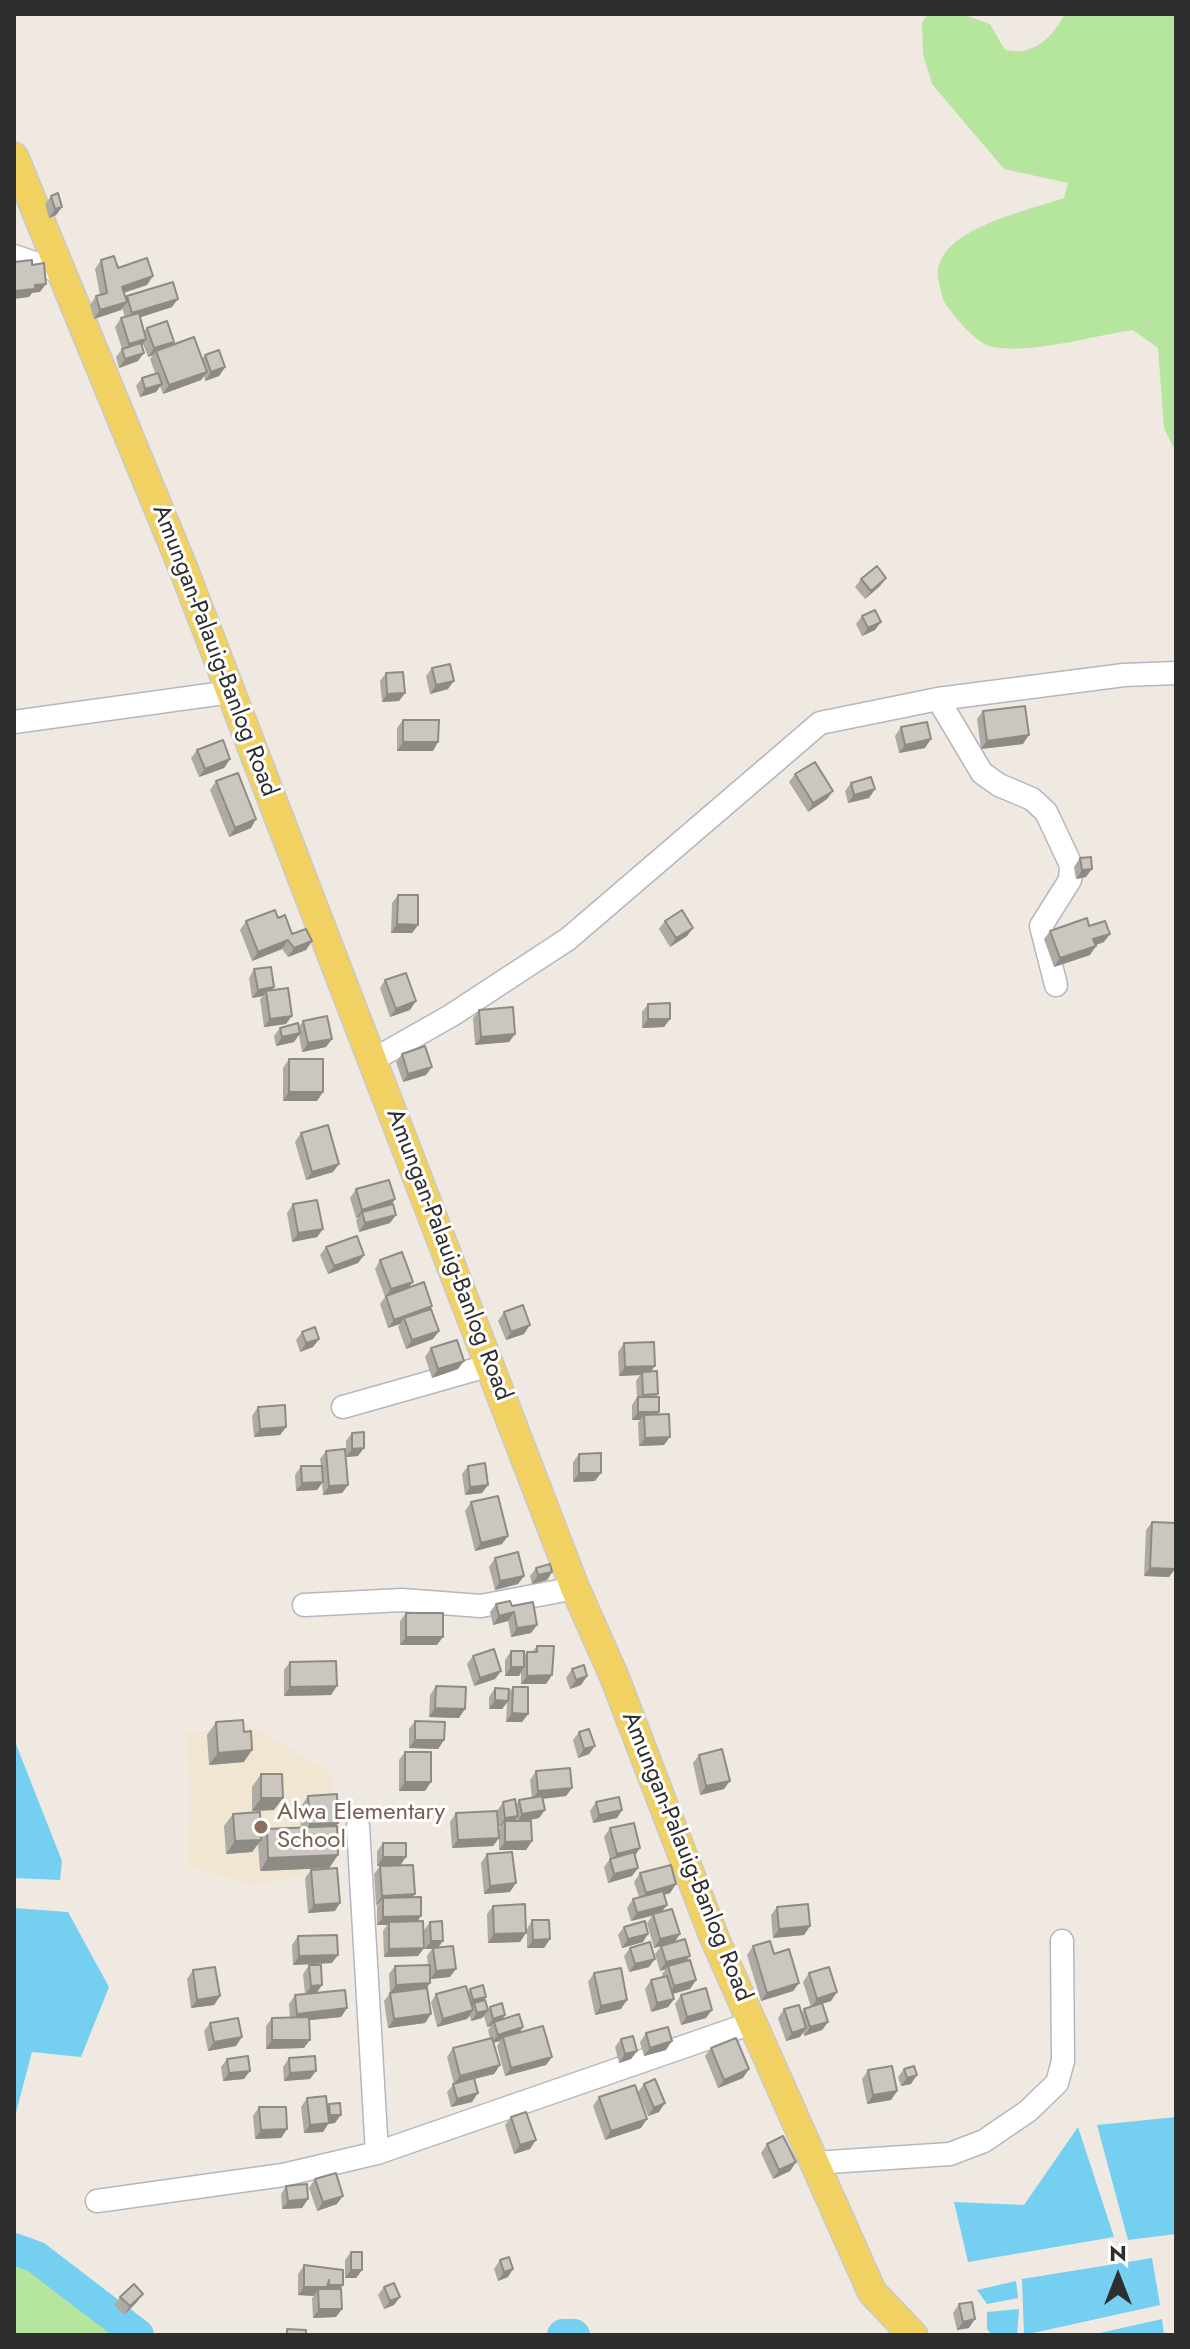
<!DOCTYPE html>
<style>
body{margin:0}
#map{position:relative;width:1190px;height:2349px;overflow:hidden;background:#efe9e1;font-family:Jost,sans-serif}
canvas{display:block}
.frame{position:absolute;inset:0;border:16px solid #2e2e2e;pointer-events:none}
.north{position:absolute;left:1078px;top:2237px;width:80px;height:80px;-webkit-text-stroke:6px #fff;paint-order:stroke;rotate:0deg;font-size:22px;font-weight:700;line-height:32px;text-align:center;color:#2e2e2e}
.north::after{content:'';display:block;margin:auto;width:28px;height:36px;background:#2e2e2e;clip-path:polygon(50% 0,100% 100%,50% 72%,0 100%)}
</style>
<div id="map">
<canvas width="1190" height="2349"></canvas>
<div class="frame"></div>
<div class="north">N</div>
</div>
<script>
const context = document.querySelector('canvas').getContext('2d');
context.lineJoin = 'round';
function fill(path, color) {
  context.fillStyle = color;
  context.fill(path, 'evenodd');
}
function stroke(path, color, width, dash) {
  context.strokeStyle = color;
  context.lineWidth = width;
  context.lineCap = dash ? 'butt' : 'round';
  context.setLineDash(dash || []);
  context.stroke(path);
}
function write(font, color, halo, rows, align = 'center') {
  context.font = font + ' Jost,sans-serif';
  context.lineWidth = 6;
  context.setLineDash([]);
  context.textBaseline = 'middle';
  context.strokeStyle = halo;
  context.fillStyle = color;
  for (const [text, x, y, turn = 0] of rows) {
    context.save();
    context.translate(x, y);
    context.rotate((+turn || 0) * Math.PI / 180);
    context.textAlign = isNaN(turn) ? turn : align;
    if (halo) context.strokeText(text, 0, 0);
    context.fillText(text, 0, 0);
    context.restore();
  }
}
const education = new Path2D(`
 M245 1722 332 1774 336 1871 249 1885 188 1865 190 1789 186 1734Z`);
const green = new Path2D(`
 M928 14H962L990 24 1005 50C1035 56 1051 38 1065 14H1176V453L1164 428 1158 348 1133 330C1092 336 1033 354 993 347 975 343 958 320 947 306 942 300 941 291 939 283 926 231 1027 211 1064 198L1068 183 1004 169 932 84 923 54 922 22Z
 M14 2249 36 2257 138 2335H14Z`);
const water = new Path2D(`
 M14 1739 62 1861 60 1880 14 1878Z
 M14 1908 68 1912 109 1987 81 2057 32 2052 14 2120Z
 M1176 2117V2234L1128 2240 1097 2125Z
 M1078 2127 1114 2237 968 2262 954 2202 1024 2205Z
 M1152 2258 1160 2305 1024 2335 1022 2279Z
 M1016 2281 1018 2298 987 2304 977 2290Z
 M1019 2309 1017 2335H992L987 2329V2312Z
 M1162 2319 1164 2335H1091Z`);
const river = new Path2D(`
 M14 2249 36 2257 138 2335
 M563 2335H574`);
const minor = new Path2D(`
 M14 256 61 272
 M938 699 982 773 999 785 1032 799 1046 812 1071 865 1070 880 1041 926 1056 985
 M14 722 231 692
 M373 1060 452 1015 568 939 820 723 938 699 1124 675 1176 673
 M343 1407 491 1365
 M304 1605 402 1600 481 1606 575 1588
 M358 1826 377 2153
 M814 2163 950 2154 984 2141 1028 2111 1057 2083 1063 2061 1062 1941
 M97 2201 283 2175 377 2153 752 2023`);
const major = new Path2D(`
 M14 157 185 573 575 1588 614 1676 714 1937 872 2292 913 2335`);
const wall = new Path2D(`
 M51 196 62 207 56 215 49 218 45 204Z
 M101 260 118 268 147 285 124 293 126 298 127 296 172 307 140 317 144 331 147 328 174 342 172 345 202 359 205 355 225 367 219 376 205 381 204 376 201 380 163 394 160 386 156 392 140 397 136 386 142 378 155 373 150 359 153 355 148 357 143 344 138 361 119 368 116 357 122 349 115 327 121 318 125 317 122 308 121 310 94 319 90 305 96 296 100 295 95 269Z
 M886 578 880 586 865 599 855 587 861 579Z
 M862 616 875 630 862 636 856 624Z
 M432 668 448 689 430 694 426 676Z
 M386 673 405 693 399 701 382 702 380 681Z
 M983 711 1023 744 981 749 977 719Z
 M403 720 433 751H397V728Z
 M901 727 925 748 899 753 895 736Z
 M197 750 230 759 224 768 199 777 191 758Z
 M795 774 833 791 827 799 808 812 789 782Z
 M216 781 256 819 251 828 229 837 210 790Z
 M851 783 875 789 869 798 848 803 845 791Z
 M1080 858 1086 877 1076 879 1074 867Z
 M398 895 418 925 412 933H391L392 903Z
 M278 918 292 934 312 941 306 950 288 957 282 949 252 961 240 930 246 921Z
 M665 921 693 928 687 936 670 947 659 929Z
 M1089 926 1104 942 1095 945 1090 955 1054 967 1044 939 1050 931Z
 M254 969 274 987 272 990 286 1024 264 1027 260 999 263 996 252 998 249 978Z
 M385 980 410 1010 390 1017 380 988Z
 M648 1004 670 1019 664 1027 642 1028V1012Z
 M479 1010 515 1034 509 1042 475 1045 473 1018Z
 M303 1021 326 1047 302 1052 299 1035 294 1042 276 1046 274 1036 280 1028 299 1027Z
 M402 1054 426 1075 403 1082 396 1062Z
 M289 1059 317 1101H283V1068Z
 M301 1133 333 1172 306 1180 295 1142Z
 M356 1189 395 1199 392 1204 390 1223 359 1232 356 1220 359 1217 356 1218 350 1198Z
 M293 1204 323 1229 317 1237 292 1242 287 1213Z
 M326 1247 364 1255 358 1263 328 1274 320 1255Z
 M380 1260 413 1282 408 1288 432 1306 430 1309 439 1331 433 1339 406 1349 398 1327 400 1324 388 1328 380 1304 385 1297 375 1269Z
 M504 1312 524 1334 506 1340 498 1321Z
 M302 1332 319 1339 313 1347 300 1352 296 1340Z
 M624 1343 651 1372 658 1394 656 1397 657 1414 664 1445 639 1446 638 1423 640 1420H632V1405L637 1397 636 1381 640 1375 619 1376 618 1352Z
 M431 1348 458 1369 432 1378 425 1357Z
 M258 1407 286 1427 280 1435 254 1437 252 1416Z
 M352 1433 358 1456 346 1457V1441Z
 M326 1451 348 1485 342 1493 323 1495 322 1482 317 1490 296 1491 295 1475 301 1466H321L320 1459Z
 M579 1454 595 1481 573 1482V1462Z
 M468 1466 482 1493 465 1495 462 1474Z
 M471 1502 502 1544 475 1551 465 1511Z
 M1152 1522 1175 1569 1169 1577 1144 1576 1146 1530Z
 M495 1558 524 1576 518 1584 495 1590 489 1567Z
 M536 1568 552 1572 547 1580 532 1584 530 1576Z
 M496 1604 512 1606 537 1625 531 1633 511 1637 508 1621 493 1625 490 1612Z
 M406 1613 437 1645H400V1621Z
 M537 1646 552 1675 546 1684H521V1671L519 1676H505V1660L511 1651 524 1656 527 1652H532Z
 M473 1656 501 1671 495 1679 474 1686 467 1664Z
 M290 1662 331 1695 284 1696V1670Z
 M572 1669 587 1676 581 1685 570 1689 566 1678Z
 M436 1686 459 1718 429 1717 430 1695Z
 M513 1687 528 1714 522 1722H506L507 1703 502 1709H489V1697L495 1688 508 1693Z
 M415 1721 444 1740 438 1749 409 1748V1729Z
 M216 1722 244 1732V1762L209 1765 207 1735Z
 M579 1732 589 1754 578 1758 573 1740Z
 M405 1752 425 1791H399V1760Z
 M699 1755 724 1789 700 1795 693 1763Z
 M536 1771 572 1788 566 1796 542 1799 539 1818 526 1821 532 1841 526 1850H499V1830L501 1826 499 1827 498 1816 499 1838 493 1846 452 1848 450 1822 456 1813 497 1811 503 1802 516 1805 519 1800 532 1798 530 1780Z
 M261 1774 274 1810 252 1811V1787Z
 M308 1796 336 1826 338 1855 329 1868 260 1871 258 1844 252 1852 226 1854 224 1826 233 1814 261 1838 267 1829 301 1828 300 1808Z
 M596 1802 622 1810 617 1818 593 1823 590 1811Z
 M610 1828 640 1848 635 1856 632 1876 608 1883 604 1867 610 1859 604 1837Z
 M383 1843 400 1865 412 1897 424 1948 418 1956 384 1957 383 1931 387 1925H377V1906L378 1904 376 1905 374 1874 380 1866H386H377V1851Z
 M487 1854 510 1892 484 1894 481 1863Z
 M311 1870 335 1911 308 1913 305 1878Z
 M640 1873 676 1884 670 1893 664 1895 662 1912 674 1942 690 1956 686 1961 696 1980 690 1989 673 1994 674 1999 668 2007 651 2012 645 1989 651 1980 663 1977 662 1974 666 1969 660 1971 655 1954 661 1946 663 1945 654 1948 647 1923 652 1916 631 1921 627 1908 633 1899 639 1897 634 1882Z
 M493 1906 526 1933 520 1942 488 1943 487 1914Z
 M777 1907 810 1926 804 1935 773 1938 771 1915Z
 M532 1920 550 1939 544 1948H527V1929Z
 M430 1922 443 1941 438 1947 450 1977 430 1979 427 1988 431 2014 425 2023 388 2028 384 2001 390 1993 389 1974 395 1966 428 1965 427 1956 432 1949H425L424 1930Z
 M624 1927 643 1942 622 1948 618 1935Z
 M298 1936 332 1963 293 1965 292 1945Z
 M753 1946 799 1983 793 1991 761 2001 747 1955Z
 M630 1948 649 1967 629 1972 624 1956Z
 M309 1965 317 1993 347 2008 341 2017 309 2020 304 2048 266 2049V2026L272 2018H290L289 2004 295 1995 305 1994 303 1974Z
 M193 1970 220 1996 214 2005 191 2008 187 1979Z
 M594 1973 621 2009 595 2015 588 1982Z
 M809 1973 831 2001 822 2004 828 2022 822 2030 804 2036 803 2032 800 2037 786 2041 778 2018 784 2009 802 2013 804 2009 811 2007 803 1982Z
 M470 1989 483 2000 488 2010 490 2007 505 2015 502 2019 523 2027 519 2033 552 2057 546 2065 505 2076 497 2046 500 2041 493 2043 500 2065 494 2074 474 2079 472 2102 451 2107 447 2092 454 2084 447 2057 453 2048 490 2038 488 2030 491 2026 487 2027 484 2016 482 2018 471 2021 470 2016 467 2019 437 2027 431 2002 436 1994 468 1992Z
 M681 1995 706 2018 681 2025 675 2004Z
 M210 2023 236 2046 208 2051 204 2031Z
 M646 2033 666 2050 644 2056 640 2042Z
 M621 2039 637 2051 631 2059 619 2063 615 2047Z
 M711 2048 743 2078 718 2088 705 2056Z
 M289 2058 310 2079 284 2081 283 2067Z
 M227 2059 244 2079 223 2081 221 2067Z
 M904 2069 911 2084 901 2086 898 2077Z
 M868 2070 897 2091 891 2100 867 2104 862 2079Z
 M644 2084 659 2112 648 2116 638 2092Z
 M599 2097 641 2128 605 2140 593 2106Z
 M307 2098 327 2107 329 2104 335 2123 328 2124 323 2132 304 2133 301 2107Z
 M259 2107 287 2129 281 2138 255 2139 253 2116Z
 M511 2117 530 2149 514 2154 505 2125Z
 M767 2144 796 2162 790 2171 773 2179 761 2153Z
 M315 2179 337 2204 317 2211 309 2188Z
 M286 2186 308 2199 302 2208 282 2209 281 2194Z
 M351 2252 362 2270 356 2278H345V2260Z
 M500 2260 508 2277 498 2281 494 2269Z
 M304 2265 343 2285 340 2289 342 2309 336 2317 313 2318 312 2298 314 2296 298 2295V2274Z
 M384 2287 400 2297 394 2305 384 2309 378 2295Z
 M120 2297 137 2302 124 2315 114 2305Z
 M959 2304 969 2328 957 2330 953 2313Z`);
const shadedWall = new Path2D(`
 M62 207 56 215 49 218 55 209Z
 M153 276 147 285 116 295 122 287Z
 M46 284 40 292 32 293 29 297 14 299V291L35 285Z
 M178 299 172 307 126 322 132 313Z
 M127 302 121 310 94 319 100 310Z
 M146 339 140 348 123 353 129 344Z
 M174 342 168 350 156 351 153 355 148 357 154 348Z
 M144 353 138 361 119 368 125 359Z
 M225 367 219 376 205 381 211 372Z
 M207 372 201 380 163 394 169 385Z
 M162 384 156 392 140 397 145 389Z
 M886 578 880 586 865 599 871 591Z
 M881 622 875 630 862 636 868 628Z
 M454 681 448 689 430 694 436 685Z
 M405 693 399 701 382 702 387 694Z
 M1029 735 1023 744 981 749 987 741Z
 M931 739 925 748 899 753 905 745Z
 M403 742H438L433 751H397Z
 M230 759 224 768 199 777 205 769Z
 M875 789 869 798 848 803 854 795Z
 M833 791 827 799 808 812 813 803Z
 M256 819 251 828 229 837 235 828Z
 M1092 869 1086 877 1076 879 1082 870Z
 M397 924 418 925 412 933H391Z
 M693 928 687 936 670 947 676 938Z
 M1110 934 1104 942 1088 948 1093 939Z
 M288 940 282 949 252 961 258 952Z
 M312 941 306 950 288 957 294 948Z
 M1096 946 1090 955 1054 967 1060 958Z
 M274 987 268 995 266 991 263 996 252 998 258 990Z
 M416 1001 410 1010 390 1017 396 1009Z
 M292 1016 286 1024 264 1027 270 1019Z
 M648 1019H670L664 1027 642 1028Z
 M300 1033 294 1042 276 1046 282 1037Z
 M515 1034 509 1042 475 1045 481 1037Z
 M332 1039 326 1047 302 1052 308 1043Z
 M432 1067 426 1075 403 1082 408 1074Z
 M289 1092H323L317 1101H283Z
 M339 1164 333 1172 306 1180 312 1172Z
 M395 1199 389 1208 362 1212 359 1217 356 1218 362 1210Z
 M396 1215 390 1223 359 1232 365 1223Z
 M323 1229 317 1237 292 1242 298 1233Z
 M364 1255 358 1263 328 1274 334 1266Z
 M413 1282 407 1290 385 1298 391 1289Z
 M432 1306 426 1315 404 1318 400 1324 388 1328 394 1320Z
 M530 1325 524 1334 506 1340 511 1332Z
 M439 1331 433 1339 406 1349 412 1340Z
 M319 1339 313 1347 300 1352 306 1343Z
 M464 1361 458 1369 432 1378 438 1369Z
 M655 1366 649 1374 642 1372 640 1375 619 1376 625 1367Z
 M638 1412H659L653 1420 644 1415 640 1420H632Z
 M286 1427 280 1435 254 1437 260 1429Z
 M670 1437 664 1445 639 1446 645 1438Z
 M364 1448 358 1456 346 1457 352 1449Z
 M579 1473H601L595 1481 573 1482Z
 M323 1482 317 1490 296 1491 302 1483Z
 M348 1485 342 1493 323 1495 329 1486Z
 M488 1485 482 1493 465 1495 470 1487Z
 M508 1536 502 1544 475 1551 481 1543Z
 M1150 1568 1175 1569 1169 1577 1144 1576Z
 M552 1572 547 1580 532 1584 538 1575Z
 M524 1576 518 1584 495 1590 500 1581Z
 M514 1612 508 1621 493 1625 499 1616Z
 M537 1625 531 1633 511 1637 517 1628Z
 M406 1637H443L437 1645H400Z
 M511 1667H524L519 1676H505Z
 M501 1671 495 1679 474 1686 480 1678Z
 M552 1675 546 1684H521L527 1676Z
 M587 1676 581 1685 570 1689 576 1680Z
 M337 1686 331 1695 284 1696 290 1687Z
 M495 1700 508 1701 502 1709H489Z
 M435 1708 465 1709 459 1718 429 1717Z
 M512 1713 528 1714 522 1722H506Z
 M415 1740H444L438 1749 409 1748Z
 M595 1746 589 1754 578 1758 584 1749Z
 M252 1750 244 1762 209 1765 218 1753Z
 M730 1781 724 1789 700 1795 706 1786Z
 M405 1782H431L425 1791H399Z
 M572 1788 566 1796 532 1800 538 1791Z
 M261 1798H283L274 1810 252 1811Z
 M545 1810 539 1818 516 1823 522 1814Z
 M622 1810 617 1818 593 1823 599 1815Z
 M518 1816 512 1825 505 1821 501 1826 499 1827 505 1818Z
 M338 1823 329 1835 301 1837 310 1824Z
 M499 1838 493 1846 452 1848 458 1840Z
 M261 1840 252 1852 226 1854 235 1841Z
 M532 1841 526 1850H499L505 1842Z
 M640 1848 634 1856 611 1862 617 1854Z
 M338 1855 329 1868 260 1871 268 1858Z
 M383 1857H406L400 1866H377Z
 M638 1868 632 1876 608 1883 614 1874Z
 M516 1883 510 1892 484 1894 490 1886Z
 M676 1884 670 1893 640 1901 646 1893Z
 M415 1894 409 1903 383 1898 378 1904 376 1905 382 1896Z
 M340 1903 335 1911 308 1913 314 1905Z
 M667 1905 661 1913 631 1921 637 1913Z
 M421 1916 415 1925 389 1922 387 1925H377L383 1917Z
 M810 1926 804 1935 773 1938 779 1929Z
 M526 1933 520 1942 488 1943 494 1934Z
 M648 1934 643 1942 622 1948 628 1939Z
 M680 1934 674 1943 654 1948 660 1939Z
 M550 1939 544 1948H527L533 1940Z
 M431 1941H443L437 1949H425Z
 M424 1948 418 1956 384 1957 389 1949Z
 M338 1955 332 1963 293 1965 299 1956Z
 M690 1956 684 1964 668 1966 666 1969 660 1971 666 1962Z
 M655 1959 649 1967 629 1972 635 1964Z
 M456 1969 450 1977 430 1979 436 1971Z
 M696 1980 690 1989 668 1995 674 1986Z
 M430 1983 424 1992 390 1993 396 1985Z
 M799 1983 793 1991 761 2001 767 1993Z
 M322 1985 316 1994 305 1995 311 1986Z
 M837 1992 831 2001 811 2007 817 1999Z
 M220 1996 214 2005 191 2008 197 2000Z
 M486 1997 480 2005 474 2003 471 2008 467 2009 473 2000Z
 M674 1999 668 2007 651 2012 657 2003Z
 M627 2000 621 2009 595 2015 601 2006Z
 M347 2008 341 2017 291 2022 297 2014Z
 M473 2010 467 2019 437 2027 443 2019Z
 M488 2010 482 2018 471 2021 477 2013Z
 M712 2010 706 2018 681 2025 687 2017Z
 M431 2014 425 2023 388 2028 394 2019Z
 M505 2015 499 2024 494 2022 491 2026 487 2027 493 2019Z
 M828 2022 822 2030 804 2036 810 2027Z
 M523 2027 517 2036 503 2037 500 2041 492 2043 498 2035Z
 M806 2028 800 2037 786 2041 792 2033Z
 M242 2037 236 2046 208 2051 214 2042Z
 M272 2040H310L304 2048 266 2049Z
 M672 2041 666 2050 644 2056 650 2048Z
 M637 2051 631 2059 619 2063 625 2054Z
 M552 2057 546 2065 505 2076 511 2068Z
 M500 2065 494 2074 454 2084 460 2076Z
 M749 2069 743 2078 718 2088 724 2080Z
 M250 2071 244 2079 223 2081 229 2073Z
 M316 2071 310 2079 284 2081 290 2073Z
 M917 2075 911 2084 901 2086 907 2078Z
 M897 2091 891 2100 867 2104 873 2095Z
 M478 2093 472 2102 451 2107 457 2099Z
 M665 2103 659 2112 648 2116 654 2108Z
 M330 2115H341L335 2123 328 2124 323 2132 304 2133 310 2125 325 2124Z
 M647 2119 641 2128 605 2140 611 2131Z
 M287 2129 281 2138 255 2139 261 2130Z
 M536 2140 530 2149 514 2154 520 2145Z
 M796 2162 790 2171 773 2179 779 2170Z
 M343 2196 337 2204 317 2211 323 2202Z
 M308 2199 302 2208 282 2209 288 2201Z
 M513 2269 508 2277 498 2281 504 2272Z
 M351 2270H362L356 2278H345Z
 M329 2285H343L337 2294H323Z
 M304 2287H327L321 2296 318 2289 314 2296 298 2295Z
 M143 2294 137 2302 124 2315 130 2306Z
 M400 2297 394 2305 384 2309 390 2301Z
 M319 2309H342L336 2317 313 2318Z
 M975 2319 969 2328 957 2330 963 2322Z`);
const building = new Path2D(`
 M58 193 62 207 55 209 51 196Z
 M114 256 118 268 147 258 153 276 122 287 127 302 100 310 96 296 107 293 101 260Z
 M32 260V265L44 263 46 284 35 285V289L14 291V262Z
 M173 282 178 299 132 313 127 296Z
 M139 313 146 339 129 344 121 318Z
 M167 321 174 342 154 348 147 328Z
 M194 337 207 372 169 385 156 351Z
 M141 343 144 353 125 359 122 349Z
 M219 350 225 367 211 372 205 355Z
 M158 373 162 384 145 389 142 378Z
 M877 566 886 578 871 591 861 579Z
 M875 610 881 622 868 628 862 616Z
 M450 664 454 681 436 685 432 668Z
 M403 672 405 693 387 694 386 673Z
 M1025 706 1029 735 987 741 983 711Z
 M403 720H439L438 742H403Z
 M927 722 931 739 905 745 901 727Z
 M223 740 230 759 205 769 197 750Z
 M815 762 833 791 813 803 795 774Z
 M238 773 256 819 235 828 216 781Z
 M871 777 875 789 854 795 851 783Z
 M1091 857 1092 869 1082 870 1080 858Z
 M398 895H418V925L397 924Z
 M275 910 278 918 285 915 292 934 306 929 312 941 294 948 288 940 258 952 246 921Z
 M682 910 693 928 676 938 665 921Z
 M1087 918 1089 926 1105 921 1110 934 1093 939 1096 946 1060 958 1050 931Z
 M271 967 274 987 258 990 254 969Z
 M406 973 416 1001 396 1009 385 980Z
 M288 988 292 1016 270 1019 266 991Z
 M670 1003V1019H648V1004Z
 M513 1007 515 1034 481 1037 479 1010Z
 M327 1016 332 1039 308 1043 303 1021Z
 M298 1023 300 1033 282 1037 280 1028Z
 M425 1046 432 1067 408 1074 402 1054Z
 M289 1059H323V1092H289Z
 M328 1125 339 1164 312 1172 301 1133Z
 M389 1180 395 1199 362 1210 356 1189Z
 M317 1200 323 1229 298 1233 293 1204Z
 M393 1204 396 1215 365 1223 362 1212Z
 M357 1236 364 1255 334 1266 326 1247Z
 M402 1252 413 1282 391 1289 380 1260Z
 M424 1282 432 1306 394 1320 386 1296Z
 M523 1305 530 1325 511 1332 504 1312Z
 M431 1309 439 1331 412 1340 404 1318Z
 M315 1327 319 1339 306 1343 302 1332Z
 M457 1340 464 1361 438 1369 431 1348Z
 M654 1342 655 1366 625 1367 624 1343Z
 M657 1371 658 1394 643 1395 642 1372Z
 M638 1397H659V1412H638Z
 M285 1405 286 1427 260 1429 258 1407Z
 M669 1414 670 1437 645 1438 644 1415Z
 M364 1432V1448L352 1449V1433Z
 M345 1449 348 1485 329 1486 326 1451Z
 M601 1453V1473H579V1454Z
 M485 1463 488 1485 470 1487 468 1466Z
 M301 1466H322L323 1482 302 1483Z
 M498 1496 508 1536 481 1543 471 1502Z
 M1152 1522 1176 1523 1175 1569 1150 1568Z
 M518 1552 524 1576 500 1581 495 1558Z
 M550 1564 552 1572 538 1575 536 1568Z
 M510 1601 512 1606 533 1602 537 1625 517 1628 514 1612 499 1616 496 1604Z
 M406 1613H443V1637H406Z
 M537 1646H554L552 1675 527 1676V1652H537Z
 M494 1649 501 1671 480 1678 473 1656Z
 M511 1651H524V1667H511Z
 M336 1661 337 1686 290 1687V1662Z
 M584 1665 587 1676 576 1680 572 1669Z
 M436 1686 466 1687 465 1709 435 1708Z
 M513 1687H528V1714L512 1713Z
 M495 1688 509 1689 508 1701 495 1700Z
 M243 1720 244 1732 251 1731 252 1750 218 1753 216 1722Z
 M415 1721 445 1722 444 1740H415Z
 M589 1729 595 1746 584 1749 579 1732Z
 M722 1749 730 1781 706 1786 699 1755Z
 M405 1752H431V1782H405Z
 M570 1768 572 1788 538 1791 536 1771Z
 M261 1774H282L283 1798H261Z
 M337 1794 338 1823 310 1824 308 1796Z
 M542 1796 545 1810 522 1814 519 1800Z
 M619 1797 622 1810 599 1815 596 1802Z
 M515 1799 518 1816 505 1818 503 1802Z
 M497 1811 499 1838 458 1840 456 1813Z
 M260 1812 261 1840 235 1841 233 1814Z
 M505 1821H531L532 1841 505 1842Z
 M634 1823 640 1848 617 1854 610 1828Z
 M337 1826 338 1855 268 1858 267 1829Z
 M383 1843H406V1857H383Z
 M512 1852 516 1883 490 1886 487 1854Z
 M634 1852 638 1868 614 1874 610 1859Z
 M413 1865 415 1894 382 1896 380 1866Z
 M671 1865 676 1884 646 1893 640 1873Z
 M337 1868 340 1903 314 1905 311 1870Z
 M663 1891 667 1905 637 1913 633 1899Z
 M421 1897V1916L383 1917V1898Z
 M525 1904 526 1933 494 1934 493 1906Z
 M808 1904 810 1926 779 1929 777 1907Z
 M672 1909 680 1934 660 1939 653 1914Z
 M532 1920H549L550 1939 533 1940Z
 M423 1921 424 1948 389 1949V1922Z
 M442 1921 443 1941H431L430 1922Z
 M645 1921 648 1934 628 1939 624 1927Z
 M337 1935 338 1955 299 1956 298 1936Z
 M685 1939 690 1956 666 1962 661 1946Z
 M770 1941 774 1954 789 1949 799 1983 767 1993 753 1946Z
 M650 1942 655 1959 635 1964 630 1948Z
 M453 1946 456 1969 436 1971 433 1948Z
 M690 1960 696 1980 674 1986 668 1966Z
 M309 1965H321L322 1985 311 1986Z
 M430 1965V1983L396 1985 395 1966Z
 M215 1967 220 1996 197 2000 193 1970Z
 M829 1967 837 1992 817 1999 809 1973Z
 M621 1968 627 2000 601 2006 594 1973Z
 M667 1976 674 1999 657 2003 651 1980Z
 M483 1985 486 1997 473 2000 470 1989Z
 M466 1986 473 2010 443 2019 436 1994Z
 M427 1988 431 2014 394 2019 390 1993Z
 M706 1988 712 2010 687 2017 681 1995Z
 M345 1990 347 2008 297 2014 295 1995Z
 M485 2000 488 2010 477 2013 474 2003Z
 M502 2003 505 2015 493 2019 490 2007Z
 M822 2003 828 2022 810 2027 804 2009Z
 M799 2005 806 2028 792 2033 784 2009Z
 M519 2014 523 2027 498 2035 494 2022Z
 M309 2017 310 2040H272V2018Z
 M238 2018 242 2037 214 2042 210 2023Z
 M543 2026 552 2057 511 2068 503 2037Z
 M668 2027 672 2041 650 2048 646 2033Z
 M633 2036 637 2051 625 2054 621 2039Z
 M492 2038 500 2065 460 2076 453 2048Z
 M736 2038 749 2069 724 2080 711 2048Z
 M248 2056 250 2071 229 2073 227 2059Z
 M315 2056 316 2071 290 2073 289 2058Z
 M892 2066 897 2091 873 2095 868 2070Z
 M914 2066 917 2075 907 2078 904 2069Z
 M474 2078 478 2093 457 2099 453 2084Z
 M655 2079 665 2103 654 2108 644 2084Z
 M635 2085 647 2119 611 2131 599 2097Z
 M326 2096 329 2123 310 2125 307 2098Z
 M340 2103 341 2115H330L329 2104Z
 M259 2107H286L287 2129 261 2130Z
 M526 2112 536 2140 520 2145 511 2117Z
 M783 2136 796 2162 779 2170 767 2144Z
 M336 2173 343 2196 323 2202 315 2179Z
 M307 2184 308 2199 288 2201 286 2186Z
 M351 2252H362V2270H351Z
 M509 2257 513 2269 504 2272 500 2260Z
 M304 2265 343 2270V2285H329V2280L327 2287H304Z
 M394 2283 400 2297 390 2301 384 2287Z
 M134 2284 143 2294 130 2306 120 2297Z
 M318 2289H341L342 2309H319Z
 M972 2302 975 2319 963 2322 959 2304Z
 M287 2329 306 2330V2335H287Z`);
const markers = [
 [261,1827,8,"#8d6e63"]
];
const streetNames = [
 ["Amungan-Palauig-Banlog Road",214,651,69],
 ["Amungan-Palauig-Banlog Road",448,1255,69],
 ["Amungan-Palauig-Banlog Road",686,1857,68]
];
const educationNames = [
 ["Alwa Elementary",277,1813],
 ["School",277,1841]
];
fill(education, '#f0e6d1');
fill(green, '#b6e59e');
fill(water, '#75cff0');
stroke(river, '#75cff0', 32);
stroke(minor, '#b4b7c1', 25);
stroke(major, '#c9c9c9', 31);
stroke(minor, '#fff', 22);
stroke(major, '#f2d163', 28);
fill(wall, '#afaba4');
fill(shadedWall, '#8e8b86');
fill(building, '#cbc7bf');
stroke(building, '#8e8b86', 2);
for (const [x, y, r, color] of markers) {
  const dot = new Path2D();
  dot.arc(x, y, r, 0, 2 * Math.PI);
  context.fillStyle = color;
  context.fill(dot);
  stroke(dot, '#fff', 3);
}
write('24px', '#2e2e2e', '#fff', streetNames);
write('24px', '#785e54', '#fff', educationNames, 'left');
</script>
